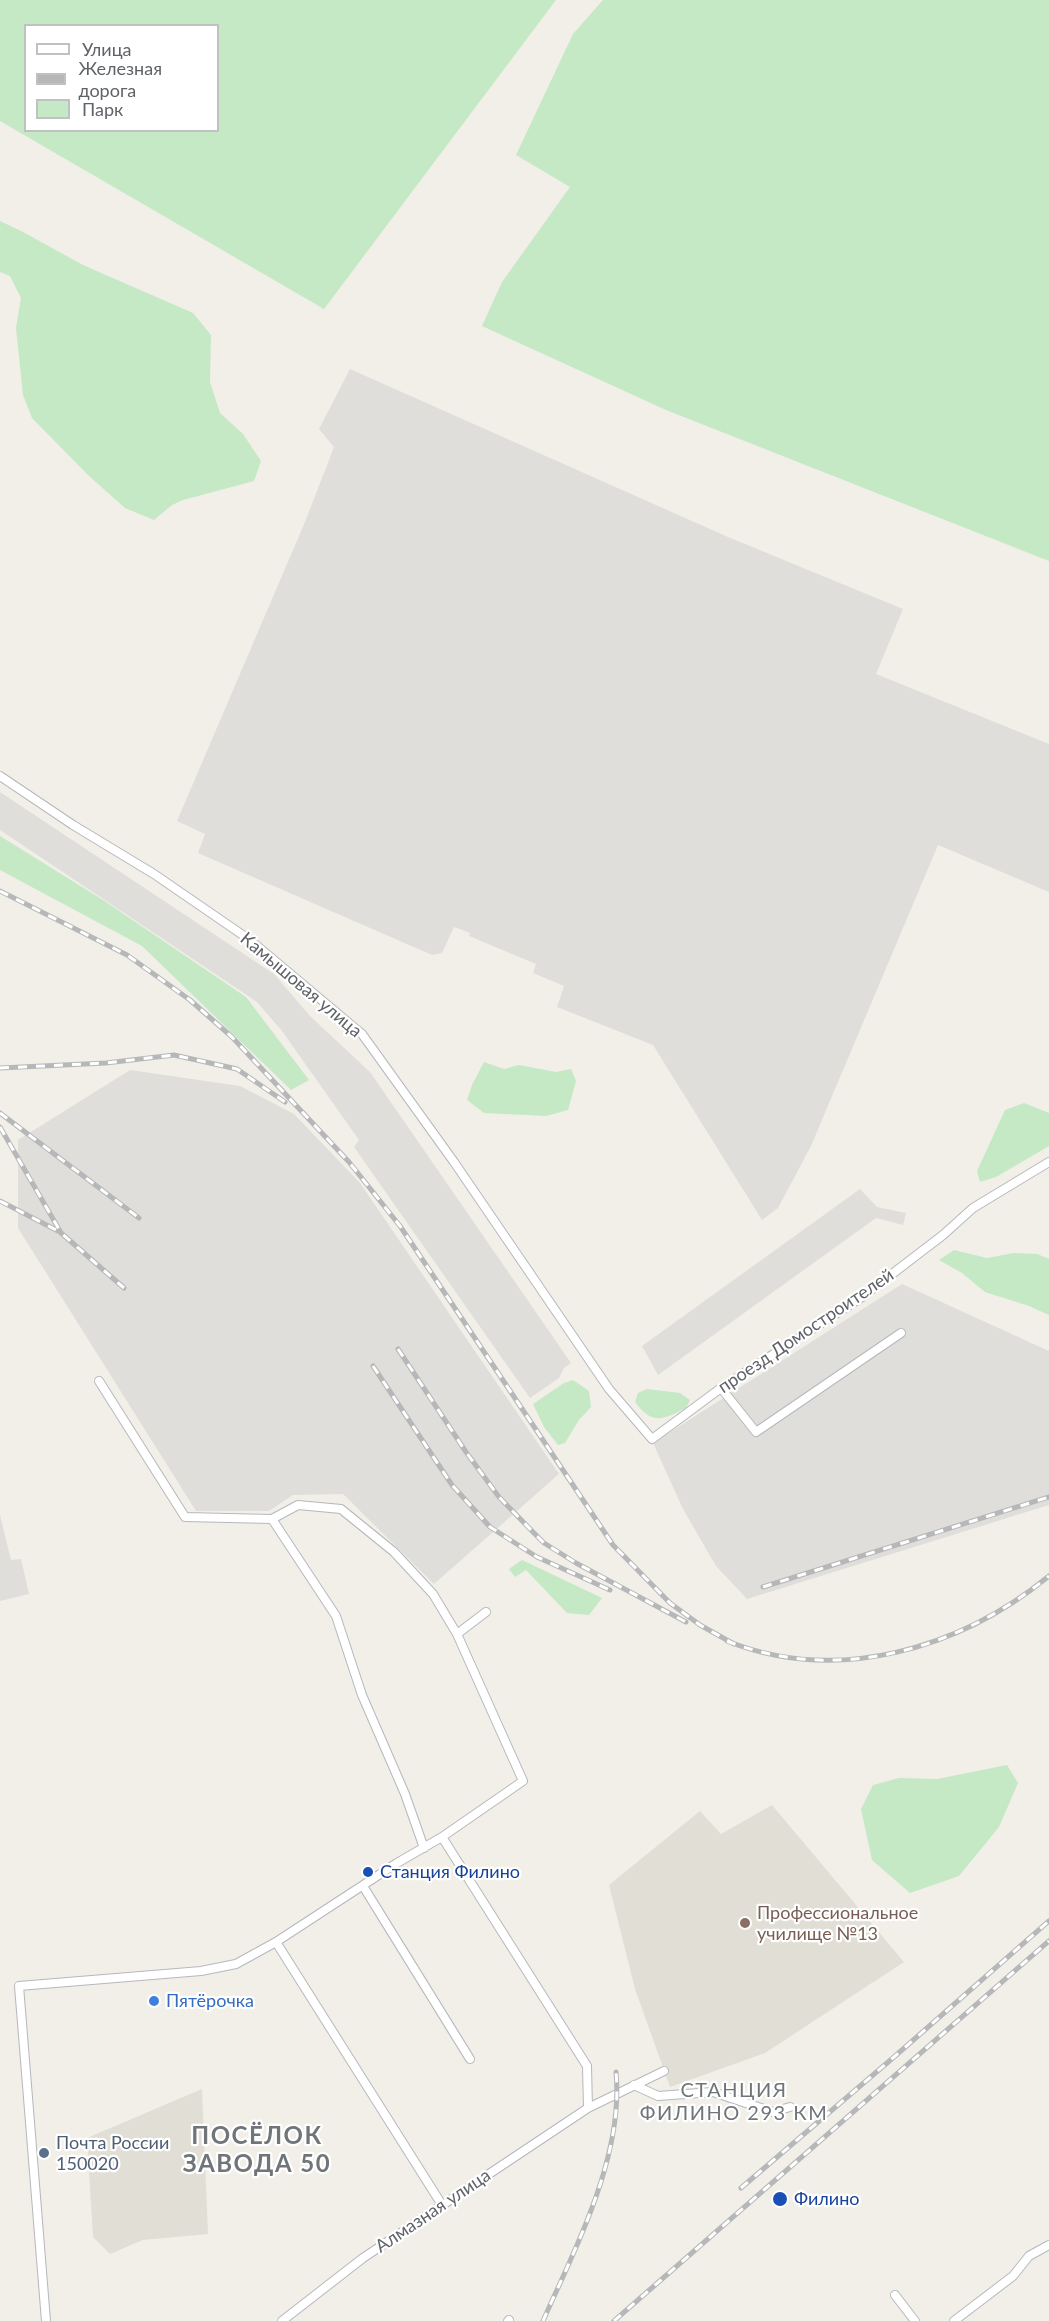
<!DOCTYPE html>
<meta charset="utf-8">
<style>
body{margin:0}
#map{position:relative;width:1049px;height:2321px;overflow:hidden;background:#f1efe8;font-family:Lato,sans-serif}
canvas{display:block}
.legend{position:absolute;left:24px;top:24px;width:195px;height:108px;box-sizing:border-box;background:#fff;border:2px solid #bfc1c3;margin:0;padding:8px 10px;list-style:none;font-size:18px;color:#5f6368}
.legend li{display:flex;align-items:center;gap:12px;height:30px}
.legend b{width:30px;border:2px solid #bfc1c3}
</style>
<div id="map">
<canvas width="1049" height="2321"></canvas>
<ul class="legend">
<li><b style="height:8px;background:#fff"></b>Улица</li>
<li><b style="height:8px;background:#b6b7b8"></b>Железная дорога</li>
<li><b style="height:16px;background:#c5e8c5"></b>Парк</li>
</ul>
</div>
<script>
const context = document.querySelector('canvas').getContext('2d');
context.lineJoin = 'round';
function fill(path, color) {
  context.fillStyle = color;
  context.fill(path, 'evenodd');
}
function stroke(path, color, width, dash) {
  context.strokeStyle = color;
  context.lineWidth = width;
  context.lineCap = dash ? 'butt' : 'round';
  context.setLineDash(dash || []);
  context.stroke(path);
}
function write(font, color, halo, rows, align = 'center') {
  context.font = font + ' Lato,sans-serif';
  context.lineWidth = 4.5;
  context.setLineDash([]);
  context.textBaseline = 'middle';
  context.strokeStyle = halo;
  context.fillStyle = color;
  for (const [text, x, y, turn = 0] of rows) {
    context.save();
    context.translate(x, y);
    context.rotate((+turn || 0) * Math.PI / 180);
    context.textAlign = isNaN(turn) ? turn : align;
    if (halo) context.strokeText(text, 0, 0);
    context.fillText(text, 0, 0);
    context.restore();
  }
}
const industrial = new Path2D(`
 M350 369 728 537 903 609 876 674 1049 744V892L938 845 811 1146 778 1208 762 1220 653 1045 557 1007 564 986 533 973 536 964 469 936 470 933 454 927 442 953 432 955 198 853 205 834 177 821 305 522 334 447 319 429Z
 M0 792 274 974 310 1016 370 1072 571 1363 564 1368 559 1378 530 1398 354 1147 359 1140 282 1031 257 1002 0 830Z
 M130 1070 240 1086 294 1114 360 1183 559 1474 434 1584 343 1494 293 1495 269 1511H196L18 1228V1140Z
 M860 1189 877 1207 906 1213 903 1225 876 1218 658 1375 642 1346Z
 M902 1284 1049 1351V1505L747 1599 716 1566 683 1509 653 1443Z
 M0 1515 11 1560 21 1559 29 1594 0 1601Z`);
const education = new Path2D(`
 M772 1805 904 1962 765 2053 670 2087 635 1989 609 1885 700 1811 721 1834Z
 M202 2089 208 2234 143 2240 110 2254 93 2237 87 2138Z`);
const green = new Path2D(`
 M0 0H556L324 309 0 121ZM26 26H218V130H26Z
 M603 0H1049V561L666 410 482 326 502 282 570 187 516 155 573 34Z
 M0 221 23 232 83 265 193 313 211 335 210 382 220 413 243 434 261 461 254 481 183 500 172 505 154 520 125 508 89 476 32 418 23 395 16 328 21 298 10 276 0 272Z
 M0 836 103 900 246 997 309 1080 291 1090 142 946 0 870Z
 M484 1062 504 1069 519 1065 556 1072 571 1069 576 1081 568 1110 546 1116 484 1113 467 1100 472 1085Z
 M1024 1103 1049 1113V1146L996 1177 980 1182 977 1171 1005 1110Z
 M954 1250 987 1258 1014 1253 1037 1254 1049 1259V1315L1029 1306 985 1292 962 1273 939 1260Z
 M573 1380 589 1391 591 1407 579 1420 565 1443 558 1445 544 1427 533 1404 564 1383Z
 M647 1389 680 1393 690 1400 686 1408C663 1419 653 1426 635 1402L638 1393Z
 M522 1560 602 1598 589 1615 567 1613 526 1570 515 1577 509 1569Z
 M1007 1765 1018 1783 999 1827 959 1876 910 1893 872 1860 861 1809 873 1785 899 1778 937 1779Z`);
const street = new Path2D(`
 M0 776 73 825 154 874 250 940 362 1034 454 1162 609 1389 652 1439 721 1388 862 1297 943 1235 973 1208 1049 1162
 M99 1381 185 1517 272 1519
 M721 1388 756 1432 901 1333
 M457 1634 486 1612
 M424 1848 405 1794 362 1695 336 1616 272 1519 298 1505 341 1509 394 1552 433 1594 457 1634 523 1781 442 1837
 M363 1886 470 2059
 M276 1942 442 2205
 M634 2085 658 2096 713 2092 773 2112 790 2107
 M895 2295 915 2321
 M46 2321 19 1986 201 1971 236 1964 276 1942 397 1863 442 1837 587 2066 588 2108
 M282 2321 363 2258 588 2108 664 2071
 M508 2321 509 2320
 M954 2321 1013 2276 1029 2256 1049 2245`);
const rail = new Path2D(`
 M0 891 127 955 190 1000 232 1037 349 1162 400 1226 613 1545 670 1603 700 1625 734 1644
 M0 1068 106 1063 174 1055 237 1069 285 1102
 M0 1113 139 1218
 M0 1127 60 1231
 M0 1201 60 1232 124 1288
 M398 1349 466 1452 499 1497 533 1532 544 1543 576 1563 686 1622
 M373 1366 452 1485 490 1527 537 1557 610 1590
 M763 1587 1049 1497
 M727 1641C837 1685 960 1649 1049 1576
 M741 2188 894 2057 1049 1921
 M543 2321C576 2246 624 2156 616 2072
 M614 2321 1049 1941`);
const markers = [
 [368,1872,6,"#1a4fb4"],
 [745,1923,6,"#8d6e63"],
 [154,2001,6,"#3f7fe0"],
 [44,2153,6,"#5c6f8a"],
 [780,2199,8,"#1a4fb4"]
];
const streetNames = [
 ["Камышовая улица",301,985,40],
 ["проезд Домостроителей",806,1331,-34],
 ["Алмазная улица",433,2211,-34]
];
const transitNames = [
 ["Станция Филино",380,1872],
 ["Филино",794,2199]
];
const educationNames = [
 ["Профессиональное",757,1913],
 ["училище №13",757,1934]
];
const shopNames = [
 ["Пятёрочка",166,2001]
];
const serviceNames = [
 ["Почта России",56,2143],
 ["150020",56,2164]
];
const neighbourhoodNames = [
 ["СТАНЦИЯ",734,2091],
 ["ФИЛИНО 293 КМ",734,2114]
];
const districtNames = [
 ["ПОСЁЛОК",257,2136],
 ["ЗАВОДА 50",257,2164]
];
fill(industrial, '#e0deda');
fill(education, '#e1ded6');
fill(green, '#c5e8c5');
stroke(street, '#b5b8bc', 10);
stroke(street, '#fff', 8);
stroke(rail, '#b6b7b8', 5);
stroke(rail, '#fff', 3, [9]);
for (const [x, y, r, color] of markers) {
  const dot = new Path2D();
  dot.arc(x, y, r, 0, 2 * Math.PI);
  context.fillStyle = color;
  context.fill(dot);
  stroke(dot, '#fff', 2);
}
write('18px', '#5f6368', '#fff', streetNames);
write('18px', '#164399', '#fff', transitNames, 'left');
write('18px', '#785e54', '#fff', educationNames, 'left');
write('18px', '#366cbe', '#fff', shopNames, 'left');
write('18px', '#4e5e75', '#fff', serviceNames, 'left');
context.letterSpacing = '1.5px';
write('20px', '#70757a', '#fff', neighbourhoodNames);
context.letterSpacing = '0px';
context.letterSpacing = '1.5px';
write('bold 24px', '#70757a', '#fff', districtNames);
context.letterSpacing = '0px';
</script>
